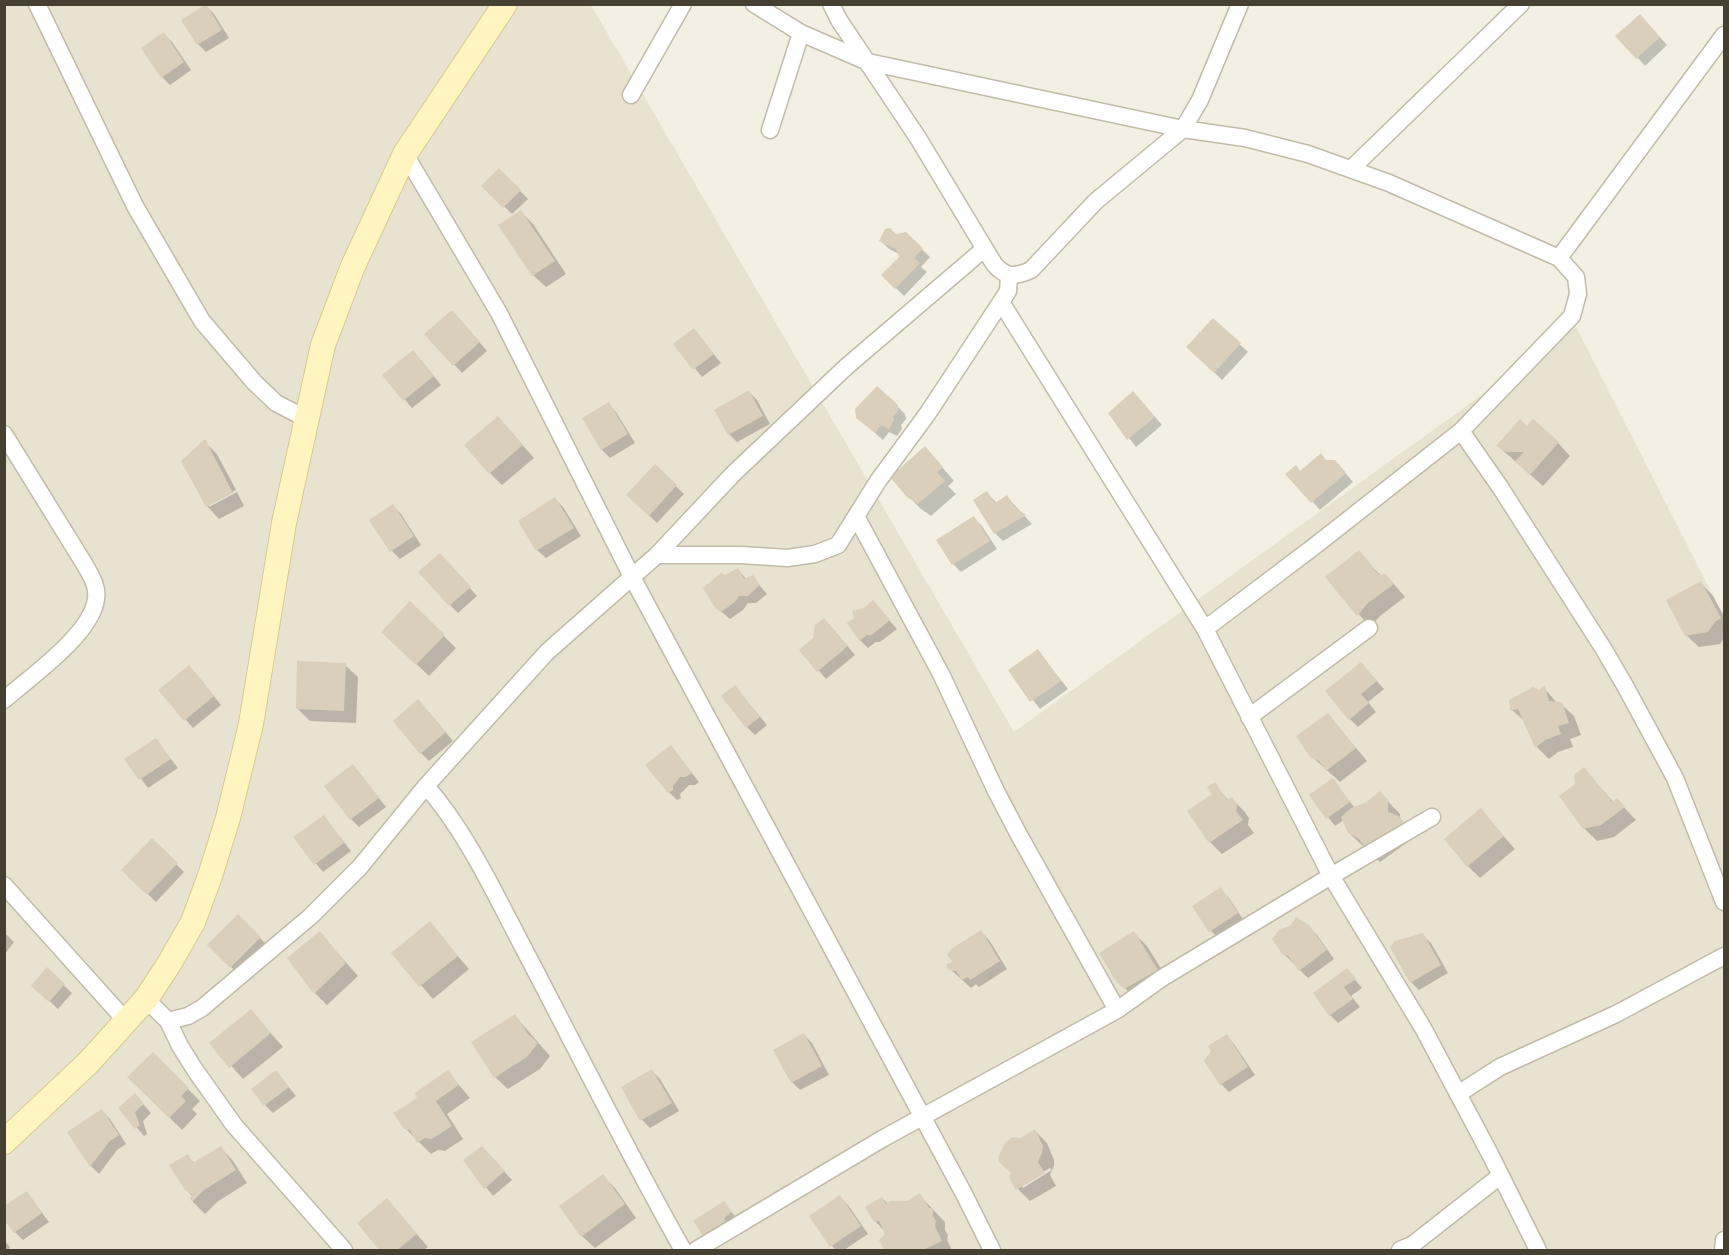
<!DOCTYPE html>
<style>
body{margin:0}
#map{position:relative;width:1729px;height:1255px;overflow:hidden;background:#f3f0e3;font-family:Manrope,sans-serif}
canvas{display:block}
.frame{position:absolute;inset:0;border:6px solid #464033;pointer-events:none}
</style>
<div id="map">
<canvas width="1729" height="1255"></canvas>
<div class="frame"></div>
</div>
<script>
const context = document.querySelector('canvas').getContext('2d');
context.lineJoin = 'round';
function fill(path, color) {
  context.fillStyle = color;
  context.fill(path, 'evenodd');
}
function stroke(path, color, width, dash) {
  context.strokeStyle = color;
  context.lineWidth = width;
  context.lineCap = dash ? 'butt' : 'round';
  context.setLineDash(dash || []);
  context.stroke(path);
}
const residential = new Path2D(`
 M5 5H591L1014 732 1576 327 1724 617V1250H5Z`);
const shadow = new Path2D(`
 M206 6 214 14 229 38 206 52 198 44Z
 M1648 24 1667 45 1645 66 1618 36Z
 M164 34 172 42 191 70 170 85 162 77Z
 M499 170 528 199 512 214 483 186Z
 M521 212 533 224 566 274 546 287 533 275Z
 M905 233 930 257 921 267 927 272 904 296 883 275 900 257 899 254 889 249 881 241Z
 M460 320 487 351 462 373 427 335Z
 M1213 320 1248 352 1222 380 1196 355Z
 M694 330 721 363 702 377 675 344Z
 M421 360 441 385 412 408 384 375Z
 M749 392 757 400 770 424 737 442 729 434 716 410Z
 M1141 401 1162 425 1136 447 1110 413Z
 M608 404 616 412 635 443 610 458 602 450 584 419Z
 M897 406 905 414 906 419 901 425 902 429 897 436 889 432 883 440 857 417Z
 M510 431 534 458 502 485 490 473Z
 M204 441 217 454 236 490 209 504V507L237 492 244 506 219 519 207 506Z
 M1558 443 1570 456 1543 486 1498 446Z
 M937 461 954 481 948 486 956 494 931 516 921 509 908 496Z
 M1327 462 1343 470 1353 482 1320 510 1288 474 1301 472Z
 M655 466 684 494 657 523 628 495Z
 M987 493 997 503 1007 497 1032 524 1003 541 995 533Z
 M555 499 563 507 581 536 546 558 537 550 520 521Z
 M393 506 401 514 421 545 400 559 392 551 371 520Z
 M974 518 982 526 997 549 961 572 953 564Z
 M1359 552 1381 576 1386 575 1405 597 1380 616 1370 627 1328 578Z
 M447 563 477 596 458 613 450 605Z
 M738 570 747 580 752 577 767 594 756 603H748L743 610 730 619 717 608 725 576Z
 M1701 583 1713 596 1724 616V638L1720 644 1699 647 1686 635Z
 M873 602 897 629 880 642H876L868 648 860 640 864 609Z
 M410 603 456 648 429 676 383 632Z
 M832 628 855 655 826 679 801 650Z
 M1038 651 1068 689 1040 709 1010 671Z
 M1361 664 1384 689 1368 702 1376 712 1358 727 1350 719Z
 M345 665 358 677 356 723 310 721 297 708Z
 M197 675 221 705 193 728 160 690Z
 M735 687 767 725 755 735 747 727Z
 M1544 688 1557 703 1561 704 1574 716 1581 735 1570 739 1573 747 1558 752 1549 759 1537 747 1526 722 1512 710Z
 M426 709 453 741 429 761 421 753Z
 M1328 715 1367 761 1340 782 1311 756Z
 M156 740 178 768 148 788 127 760Z
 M671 747 699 782 695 785H689L680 794 681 798 677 800 669 792Z
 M1584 769 1614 803 1617 800 1636 820 1614 837 1597 841 1584 828 1577 785Z
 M360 774 386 807 359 827 351 819Z
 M1332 780 1355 808 1368 803 1380 793 1400 814V819L1416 836 1380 862 1349 833 1344 820 1335 826 1311 795Z
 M1214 784 1229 801 1232 799 1244 811 1249 818 1248 825 1254 833 1222 854 1210 842Z
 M1481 811 1515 849 1480 878 1468 866Z
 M324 817 351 851 323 872 295 838Z
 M152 840 184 872 156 902 123 870Z
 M1220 889 1228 897 1245 922 1219 939 1211 931 1194 907Z
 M238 916 268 946 239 975 209 945Z
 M429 923 469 969 433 999 393 953Z
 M1308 926 1317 935 1334 959 1308 978 1284 954 1291 927Z
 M4 932 14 942 4 955Z
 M981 932 989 940 1007 969 979 987 976 984 971 988 950 969Z
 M320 933 358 976 327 1005 315 993Z
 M1134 933 1147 946 1170 983 1137 1001 1125 988Z
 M1422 935 1431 943 1448 973 1419 990 1411 982Z
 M47 970 72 993 58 1009 41 993Z
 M1347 970 1362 988 1351 996 1360 1007 1338 1023 1330 1015Z
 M251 1011 283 1047 243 1079 211 1043Z
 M515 1016 550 1056 540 1069 508 1089 495 1077Z
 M804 1035 812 1043 829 1075 800 1090 792 1082Z
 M1226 1036 1234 1044 1255 1075 1229 1092 1221 1084Z
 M153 1054 200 1101 192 1109 197 1114 182 1130 129 1077Z
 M652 1071 660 1079 679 1111 650 1128 642 1120Z
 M276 1072 296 1096 273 1113 265 1105Z
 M448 1072 470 1098 447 1114 463 1139 445 1151 438 1150 431 1154 405 1128 418 1098Z
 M143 1104 151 1113 143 1121 147 1134 144 1136 120 1108Z
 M102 1111 110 1119 126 1144 117 1150 99 1174 91 1166 69 1133Z
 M1035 1131 1047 1143 1054 1160V1166L1050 1175 1056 1186 1030 1201 1018 1189 1012 1173 1021 1139ZM1050 1168 1052 1170 1023 1188 1021 1185Z
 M221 1148 233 1161 247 1183 217 1202 205 1214 193 1202V1197L186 1189 187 1156 195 1164Z
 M490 1156 512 1180 493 1196 465 1160Z
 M603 1176 615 1188 636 1218 595 1248 582 1236Z
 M27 1193 49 1222 23 1240 15 1232Z
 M919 1195 945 1222V1230L948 1235 947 1240 952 1250H886L881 1240 886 1233 875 1221 882 1198 888 1204 907 1202Z
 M840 1197 848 1205 868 1234 844 1250H836L832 1246Z
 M387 1200 428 1247 424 1250H381L359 1223Z
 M724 1203 739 1221 713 1244Z
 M4 1240 10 1247 9 1250H4Z`);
const building = new Path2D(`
 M206 4 222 30 197 45 181 20Z
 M1640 14 1660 37 1636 59 1615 36Z
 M164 32 184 62 161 78 141 48Z
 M499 168 521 190 503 208 481 186Z
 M521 210 555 261 532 276 498 225Z
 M890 228 896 234 906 232 923 248 914 258 920 263 895 289 881 275 899 257 896 249 879 241 885 229Z
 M452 310 480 342 453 366 424 334Z
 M1213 318 1241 343 1214 373 1186 347Z
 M694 328 714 354 693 370 673 344Z
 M413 350 434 376 403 401 382 375Z
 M877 386 898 405V411L893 416 894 420 889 429 881 425 875 433 856 418 855 409Z
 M749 390 763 416 728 435 714 410Z
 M1133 391 1155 417 1127 440 1108 413Z
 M609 402 628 434 601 450 582 418Z
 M498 416 523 445 489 474 464 445Z
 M1520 419 1527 426 1533 419 1559 442 1530 475 1515 461 1524 452H1506L1496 446Z
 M205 439 233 493 206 507 181 461Z
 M925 446 943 467 937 472 945 481 918 504 907 497 890 477Z
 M1321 453 1326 460H1335L1346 473 1311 503 1285 474 1296 465 1300 471Z
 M655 464 677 485 649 516 626 495Z
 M987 491 995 503 1007 495 1015 507 1026 515 994 534 973 500Z
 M555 497 574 528 536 551 518 521Z
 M393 504 414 536 390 552 369 520Z
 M974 516 990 541 952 565 936 540Z
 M1359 550 1379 575 1386 574 1394 584 1368 603 1357 616 1325 577Z
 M440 553 471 587 449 606 418 572Z
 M738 568 744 579 753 575 760 585 748 596H739L735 602 721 612 716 609 703 588 721 573 725 575Z
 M1701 581 1721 618 1715 622 1708 632 1685 636 1666 600Z
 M873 600 890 620 872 635H867L859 641 847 623 854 618 852 611 864 608Z
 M410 601 445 635 416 665 381 632Z
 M824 618 848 646 817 672 799 650 813 638 815 625Z
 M1038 649 1061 681 1030 702 1008 670Z
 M297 661 346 663 344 711 296 709Z
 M1361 662 1377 681 1361 694 1369 703 1349 720 1325 691Z
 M189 665 214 696 184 721 158 690Z
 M735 685 760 717 746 728 721 696Z
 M1545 686 1549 701 1562 702 1569 723 1558 726 1561 734 1545 740 1535 748 1518 709 1510 711 1509 700 1533 687 1539 690Z
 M418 699 446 732 420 754 393 721Z
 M1328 713 1356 748 1326 771 1319 761 1310 757 1296 736Z
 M156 738 171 759 139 780 124 759Z
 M671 745 692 773 686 777H680L673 786V790L668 793 645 765Z
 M353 764 379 798 350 820 324 786Z
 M1584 767 1612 802 1617 798 1625 807 1601 825 1583 829 1559 796 1575 784 1574 775Z
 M1333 778 1350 802 1326 819 1309 795Z
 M1215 782 1227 800 1232 797 1237 804 1236 811 1243 820 1209 843 1187 811 1212 794 1207 787Z
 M1380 791 1388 800V812L1399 816 1404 823 1367 851 1359 839 1348 833 1341 817 1351 808 1367 802Z
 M1481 808 1504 836 1467 867 1444 839Z
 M324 815 344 843 314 865 293 837Z
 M152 838 178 863 147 895 121 870Z
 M1221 887 1238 913 1209 932 1192 906Z
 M238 914 261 937 230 968 207 945Z
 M1296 917 1309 925 1327 950 1299 971 1288 956 1283 955 1272 939 1280 929 1290 926Z
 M430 921 458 956 419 987 391 953Z
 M981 930 1000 961 970 980 968 977 962 980 956 971 948 970 946 964 953 962 947 955 951 949Z
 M320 931 346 963 314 994 287 958Z
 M1134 931 1158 970 1124 989 1115 980 1099 953Z
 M1423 933 1441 965 1410 983 1390 947 1395 941Z
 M47 967 65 984 49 1002 31 986Z
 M1347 968 1356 979 1344 987 1353 999 1329 1016 1313 993Z
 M251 1009 271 1033 229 1068 209 1043Z
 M515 1014 528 1034 538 1043 527 1057 494 1078 471 1042Z
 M804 1033 822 1066 791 1083 773 1050Z
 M1227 1034 1248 1067 1220 1085 1204 1061 1211 1051 1208 1046Z
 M153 1052 189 1088 181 1096 186 1101 169 1118 127 1077Z
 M652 1069 672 1103 640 1121 621 1087Z
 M276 1070 289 1087 264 1106 251 1089Z
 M448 1070 459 1085 436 1101 452 1126 432 1139 425 1138 417 1143 410 1130 404 1129 393 1113 410 1103 417 1098 415 1093Z
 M135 1093 144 1104 135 1112 140 1125 135 1129 118 1108Z
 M102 1109 119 1135 109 1142 90 1167 67 1132Z
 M1035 1129 1043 1146 1042 1153 1038 1162 1045 1173 1016 1190 1009 1177 1011 1173 1000 1163 998 1158 1005 1143 1012 1137 1021 1138Z
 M221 1146 236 1170 204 1190 192 1202 190 1197 193 1195 185 1190 169 1165 188 1154 193 1163Z
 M482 1146 505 1171 484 1189 463 1160Z
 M603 1174 625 1204 581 1237 559 1206Z
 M27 1191 42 1213 14 1233 4 1220V1206Z
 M920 1193 929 1208H933V1216L936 1221 935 1226 942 1241 923 1250H884L879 1240 885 1234 879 1221 874 1222 865 1207 882 1197 886 1204 890 1201H907Z
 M840 1195 861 1226 830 1247 809 1216Z
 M387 1198 417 1234 397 1250H379L357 1223Z
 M724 1201 732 1212 724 1218 727 1222 704 1237 693 1221Z`);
const street = new Path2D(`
 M37 4 135 206 202 321 254 382 276 403 307 419
 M754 4 801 33 868 62 1183 129 1245 138 1308 154 1389 183 1559 258 1576 277 1578 294 1572 316 1461 431 1316 545 1205 629
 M831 4 839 20 918 138 994 264C1006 278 1015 277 1031 270L1096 201 1183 129 1200 100 1240 4
 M631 95 683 4
 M770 130 801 33
 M405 154 499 313 632 577 964 1194 992 1250
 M1351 169 1521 4
 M1559 258 1724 35
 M1001 302 1205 629 1331 876 1423 1028 1490 1154 1538 1250
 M1461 431 1500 487 1603 648 1624 684 1675 778 1724 902
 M4 434 85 565C91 576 98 586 96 599 92 634 30 677 4 700
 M857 518 941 674 996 791 1019 835 1117 1010
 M657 555H741L787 558 815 554 838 545 878 481 928 413 1001 302 1008 291 1009 276
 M1249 717 1369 628
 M426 786C466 831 496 896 524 949 577 1050 627 1151 683 1250
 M4 885 126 1021
 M146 999 168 1021 180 1046 195 1070 234 1125 344 1250
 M168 1021 188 1016 202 1008 311 916 360 867 426 786 547 652 657 555 733 474 846 367 984 249
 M1458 1094 1500 1067 1616 1014 1724 956
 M696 1250 882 1139 1117 1010 1162 978 1331 876 1432 817
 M1400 1250 1412 1245 1500 1176
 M1723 1250 1724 1240`);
const secondary = new Path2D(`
 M4 1142 88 1063 146 999 169 964 193 922 210 876 228 818 251 724 284 523 323 345 353 266 405 154 505 4`);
fill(residential, '#e8e2d1');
fill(shadow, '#0003');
fill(building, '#d9cfba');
stroke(street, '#c2bba8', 19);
stroke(secondary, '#d7ca8e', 26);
stroke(street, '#fff', 16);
stroke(secondary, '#fff5c1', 24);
</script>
